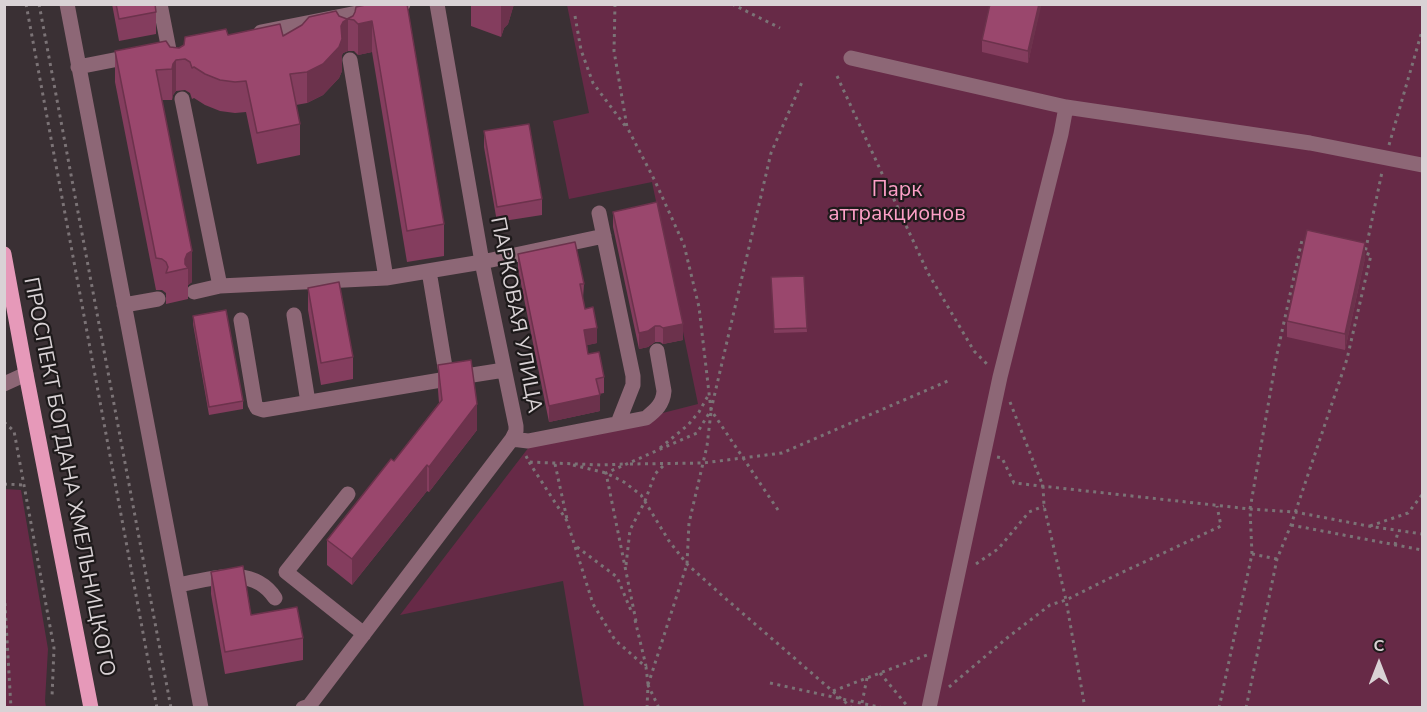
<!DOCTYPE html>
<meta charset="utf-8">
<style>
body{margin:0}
#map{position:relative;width:1427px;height:712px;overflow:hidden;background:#3a3034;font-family:"Nunito Sans",sans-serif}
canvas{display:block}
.frame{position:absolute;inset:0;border:6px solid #d9d2d5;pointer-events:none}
.north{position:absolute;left:1349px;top:634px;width:60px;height:60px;-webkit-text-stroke:4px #1e1a1b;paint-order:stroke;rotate:0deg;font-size:16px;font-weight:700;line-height:24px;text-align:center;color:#d9d2d5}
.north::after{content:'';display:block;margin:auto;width:21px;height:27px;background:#d9d2d5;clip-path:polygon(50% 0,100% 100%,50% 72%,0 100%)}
</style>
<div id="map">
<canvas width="1427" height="712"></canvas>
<div class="frame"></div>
<div class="north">С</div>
</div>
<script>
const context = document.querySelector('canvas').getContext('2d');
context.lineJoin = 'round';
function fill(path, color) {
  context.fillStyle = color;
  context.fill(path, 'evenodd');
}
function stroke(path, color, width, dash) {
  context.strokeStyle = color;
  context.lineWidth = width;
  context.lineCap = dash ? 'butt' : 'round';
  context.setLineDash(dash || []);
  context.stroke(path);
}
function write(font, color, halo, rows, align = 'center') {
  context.font = font + ' "Nunito Sans",sans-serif';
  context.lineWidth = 4.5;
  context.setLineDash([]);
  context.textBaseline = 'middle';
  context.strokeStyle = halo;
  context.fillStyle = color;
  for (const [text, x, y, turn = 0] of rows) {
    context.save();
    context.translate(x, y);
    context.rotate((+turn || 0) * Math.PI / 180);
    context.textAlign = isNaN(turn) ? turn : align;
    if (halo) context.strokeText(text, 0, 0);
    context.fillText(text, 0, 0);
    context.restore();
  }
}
const green = new Path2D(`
 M567 5H1422V707H584L563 581 400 615 529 447 698 404 652 182 569 199 553 121 589 113Z
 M5 489 21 490 48 649 45 701 46 707H5Z`);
const path = new Path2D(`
 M26 4 157 708
 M39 4 171 708
 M615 4 614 51 627 127 655 181 684 245 699 307 711 410 697 433 606 473 636 621
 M732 4 780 28
 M575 16 581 50 593 83 626 127
 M837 76 928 273 974 351 989 366
 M1389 145 1422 31
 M1010 402 1043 486 1044 506 1066 600 1085 708
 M4 422 14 431 54 648 52 697
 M660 448 688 425 699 412 709 394
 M526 456 529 462 601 465 624 464
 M997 457 1002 458 1014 483 1250 509 1295 512 1368 526 1422 534
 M529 462 567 521 593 604 615 640 646 667 648 684
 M555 464 567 519
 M630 464 703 463 782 453 950 380
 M573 465 606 473 624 482 641 495 669 541 687 564 725 598 852 708
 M4 484 24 485
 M778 510 711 410 771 153 802 82
 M1291 525 1422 550
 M1370 526 1408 513 1422 495
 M1395 545 1398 531
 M577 547 617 577 632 613
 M1252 554 1277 559
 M976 564 998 549 1029 512 1044 506
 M626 565 630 530 645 501 655 474 665 464
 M4 588 11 708
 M635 620 646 666
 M880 673 909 708
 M770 683 883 708
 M648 685 687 564 689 523 707 446 711 412
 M949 687 1007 638 1050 605 1066 600 1108 579 1221 526 1217 506
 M833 691 927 655
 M862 703 867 678
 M647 708 648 685 659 708
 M1219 708 1252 554 1250 509 1277 354 1302 240 1307 241
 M1246 708 1277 559 1291 525 1347 359 1371 255 1365 253 1382 172`);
const minor = new Path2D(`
 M67 4 201 708
 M160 4 169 50 174 63
 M261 32 403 4
 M851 58 1066 107
 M350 60 386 278 482 262 604 236
 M78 67 134 56
 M182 99 220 286 194 292
 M599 213 633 376V385L618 423
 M429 271 447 379 504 370
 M220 286 386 278
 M124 305 158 299
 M294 315 308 402
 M241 320 255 404 257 408 263 410 447 379
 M4 384 26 374
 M512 439 528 441 646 418C656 410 663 404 664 391L657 351
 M348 494 286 572 364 634
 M178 585C211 579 253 564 275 598
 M303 708 309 706 512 439 516 431V426L482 262 437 4
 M929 708 1000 377 1061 134 1066 107 1310 143 1422 165`);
const major = new Path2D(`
 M4 254 26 374 91 708`);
const wall = new Path2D(`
 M112 4H155L156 12V34L119 41Z
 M370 4 444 224V256L407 262 372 52 358 55 354 51H348L343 53 342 55V71L339 78 323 95 307 103 296 105 300 124V155L257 164 246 112 235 113 220 111 205 105 194 98 192 99 190 93 185 90 176 91 173 95 172 100H162L192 282 188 285V299L166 304V293L162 290H156L115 82V51L170 47 179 48 228 35 283 36 339 16 347 19Z
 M471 4H514L508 24 504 28 501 37 471 26Z
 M1041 4 1028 63 982 52V40Z
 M484 131 542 199V215L497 222 484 147Z
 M613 212 683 340 663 344 660 342H655L648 347 639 349 613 227Z
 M518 254 584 284 583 299 585 309 597 343 587 345 588 354 604 377V393L599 394 600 411 549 422 518 269Z
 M1365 258 1345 350 1287 337V321Z
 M804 276 807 332 774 333 771 277Z
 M308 288 353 357V379L321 385 308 310Z
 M193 316 243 401V409L209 415 193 324Z
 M438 365 477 430 429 492 427 491 352 585 327 565V540L394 461 439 403 438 390Z
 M211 572 251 615 303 638V660L225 674 211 594Z`);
const shadedWall = new Path2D(`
 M501 4H514L508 24 504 28 501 37Z
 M1039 4H1041V7L1028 63V51Z
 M348 19V51L343 53 342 55V71L339 78 323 95 307 103V72L343 22Z
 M372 21V52L358 55V24Z
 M176 60V91L173 95 172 100V69L173 64Z
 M1365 243V258L1345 350V334Z
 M192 251V282L188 285V268L185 269V259L187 254Z
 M683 324V340L663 344V328Z
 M655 326V342L648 347 639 349V333Z
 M597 328V343L584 346V330Z
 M600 395V411L549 422V406Z
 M477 404V430L429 492V467Z
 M427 465V491L352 585V559Z`);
const building = new Path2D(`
 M116 4H155L156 12 119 19Z
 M370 4H407L444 224 407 231 372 21 358 24 354 20 348 19 343 22 341 26 342 39 339 47 323 64 307 72 290 74 300 124 257 133 246 81 235 82 220 80 205 74 194 67 192 68 190 62 185 59 176 60 173 64 172 69 156 70 192 251 187 254 185 259V264L188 268 166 273 168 267 166 262 162 259 156 258 115 51 166 41 170 47 179 48 184 45 185 37 226 29 228 35 280 24 283 36 302 25 309 17 336 11 339 16 347 19 353 16 355 12 356 7Z
 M990 4H1039L1028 51 982 40Z
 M529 124 542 199 497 207 484 131Z
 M657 202 683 324 663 328 660 326H655L648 331 639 333 613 212Z
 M1307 230 1365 243 1345 334 1287 321Z
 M575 242 584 284H580L585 309 593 307 597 328 584 330 588 354 599 352 604 377 596 379 600 395 549 406 518 254Z
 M804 276 807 328 774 329 771 277Z
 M339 282 353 357 321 363 308 288Z
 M226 310 243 401 209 407 193 316Z
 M471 360 477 404 429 467 427 465 352 559 327 540 391 459 394 461 442 400 438 365Z
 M243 566 251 615 297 607 303 638 225 652 211 572Z`);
const parkNames = [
 ["Парк",897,191],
 ["аттракционов",897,215]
];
const streetNames = [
 ["ПАРКОВАЯ УЛИЦА",515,315,79],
 ["ПРОСПЕКТ БОГДАНА ХМЕЛЬНИЦКОГО",68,477,79]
];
fill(green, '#672a47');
stroke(path, '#7b7376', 3, [3, 4.5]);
stroke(minor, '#8d6776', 15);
stroke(major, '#e699b9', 15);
fill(wall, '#843d5e');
fill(shadedWall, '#6c324c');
fill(building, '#9a476d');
stroke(building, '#6c324c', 1.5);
write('21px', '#fda0c7', '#1e1a1b', parkNames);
write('21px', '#d9d2d5', '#1e1a1b', streetNames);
</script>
